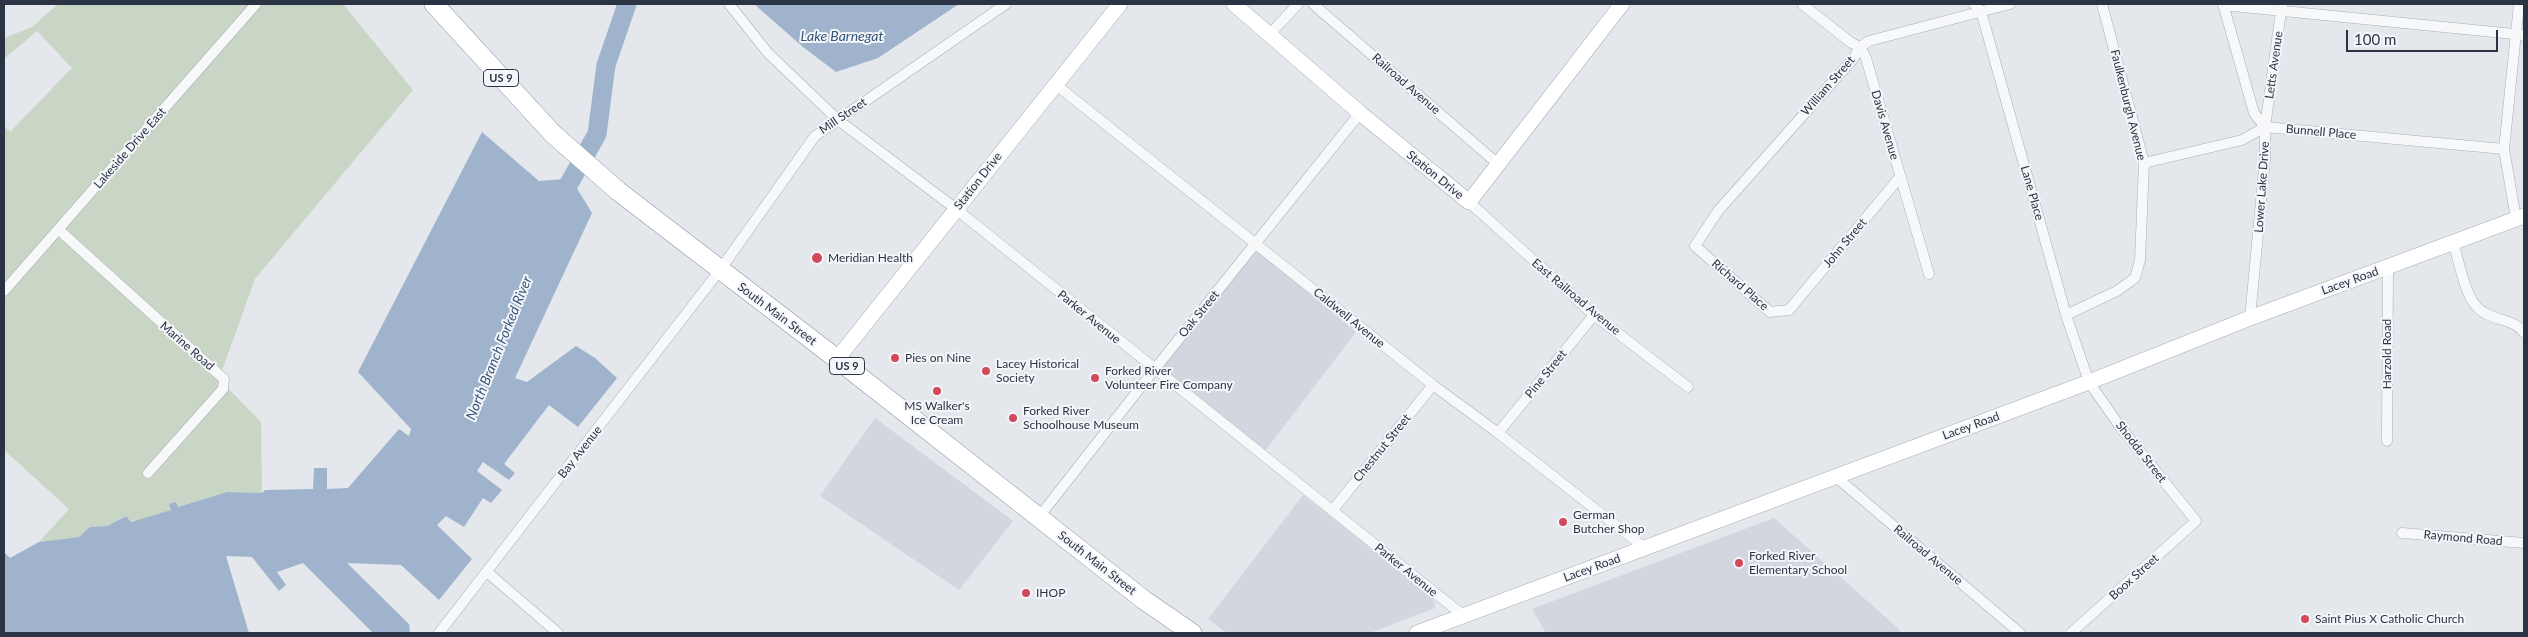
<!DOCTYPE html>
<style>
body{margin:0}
#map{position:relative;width:2528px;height:637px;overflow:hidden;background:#e4e7ec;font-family:Lato,sans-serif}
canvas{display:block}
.frame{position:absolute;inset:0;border:5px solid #2b3445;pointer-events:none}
.scale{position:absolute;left:2346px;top:30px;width:152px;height:22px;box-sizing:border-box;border:2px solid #2b3445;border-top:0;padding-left:6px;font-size:15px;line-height:18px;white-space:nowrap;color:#2b3445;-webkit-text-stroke:4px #f4f6f9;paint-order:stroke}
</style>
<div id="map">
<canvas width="2528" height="637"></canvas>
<div class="frame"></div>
<div class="scale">100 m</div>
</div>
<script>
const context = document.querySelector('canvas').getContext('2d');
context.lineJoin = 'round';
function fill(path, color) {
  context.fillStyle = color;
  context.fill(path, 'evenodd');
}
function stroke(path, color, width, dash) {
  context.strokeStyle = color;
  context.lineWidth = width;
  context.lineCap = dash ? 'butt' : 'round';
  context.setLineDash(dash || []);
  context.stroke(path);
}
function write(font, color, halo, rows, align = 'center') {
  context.font = font + ' Lato,sans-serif';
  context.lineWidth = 4;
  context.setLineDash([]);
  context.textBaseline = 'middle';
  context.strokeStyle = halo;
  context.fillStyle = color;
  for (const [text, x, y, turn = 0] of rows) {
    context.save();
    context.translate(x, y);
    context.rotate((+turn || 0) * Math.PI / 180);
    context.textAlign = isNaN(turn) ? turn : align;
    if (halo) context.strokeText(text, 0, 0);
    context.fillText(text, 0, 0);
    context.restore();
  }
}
const built = new Path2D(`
 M1257 250 1356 332 1265 451 1161 366Z
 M875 418 1013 521 959 590 820 496Z
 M1303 495 1434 599 1435 608 1370 633H1226L1208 619Z
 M1774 518 1901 631 1899 633H1546L1532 609Z`);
const green = new Path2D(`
 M58 4H343L413 90 255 279 219 379 261 422 262 493 227 492 178 507 176 502 171 510 131 522 125 516 107 526 90 527 79 537 39 542 69 509 4 450V126L10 132 72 68 37 31 4 59V38L32 27Z`);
const water = new Path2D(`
 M754 4H959L878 58 836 72 803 47Z
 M482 132 539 181 565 179 573 182 592 213 515 378 527 382 576 346 595 358 617 378 578 427 549 405 504 464 515 473 509 480 483 462 477 471 502 490 491 503 483 498 464 527 446 516 437 525 472 559 439 600 401 565 347 563 409 624 410 633H373L303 563 277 572 286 585 279 591 252 557 226 556 249 633H4V552L10 558 39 542 79 537 90 527 107 526 126 516 131 522 171 510 169 504 176 502 178 507 227 492 262 493 265 490 313 489 314 468H327V489L348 488 399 429 409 436 411 429 358 372Z`);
const river = new Path2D(`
 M558 203 597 134 606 65 627 4`);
const street = new Path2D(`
 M729 4 768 53 838 120 956 209 1464 616
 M1313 4 1498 164
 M1802 4 1850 42 1860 47 1866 58 1929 274
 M1974 4 1981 11 2066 315 2089 382 2121 428 2196 521 2071 633
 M2223 4 2254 113 2265 127V159L2250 318
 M2223 5 2524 35
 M1270 34 1298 4
 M1055 84 1433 385 1498 433 1645 548
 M2265 127 2282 4
 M2144 163 2242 140 2265 127 2504 149
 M1900 177 1789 310 1770 312 1695 246 1718 211 1853 59 1860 47 1869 41 2010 4
 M1469 202 1594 315 1688 387
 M2516 219 2504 149 2519 4
 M59 230 224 379 223 389 148 473
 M2453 241C2458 259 2465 295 2477 307 2489 321 2515 318 2524 333
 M4 291 256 4
 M2066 315 2117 291 2135 278 2140 260 2144 163 2102 4
 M1498 433 1594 315
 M2387 441 2388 267
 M1836 477 2020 633
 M1332 511 1433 385
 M1039 517 1154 370 1360 113
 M2402 533 2524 543
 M487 572 558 633
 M439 633 720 270 815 136 1006 4`);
const secondary = new Path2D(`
 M1234 4 1360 113 1469 202 1622 4
 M837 359 1120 4
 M1417 633 2089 382 2250 318 2524 216`);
const highway = new Path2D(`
 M434 4 553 134 618 191 837 359 1144 600 1192 633`);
const markers = [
 [817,258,6,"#d1495b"],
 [895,358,5,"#d1495b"],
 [986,371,5,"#d1495b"],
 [1095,378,5,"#d1495b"],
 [937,391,5,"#d1495b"],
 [1013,418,5,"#d1495b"],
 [1563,522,5,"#d1495b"],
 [1739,563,5,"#d1495b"],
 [1026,593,5,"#d1495b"],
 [2305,619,5,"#d1495b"]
];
const shields = [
 [501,78,35],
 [847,366,35]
];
const shieldNames = [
 ["US 9",501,78],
 ["US 9",847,366]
];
const streetNames = [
 ["Letts Avenue",2274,65,-82],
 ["Railroad Avenue",1406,84,41],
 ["William Street",1828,86,-49],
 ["Faulkenburgh Avenue",2128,105,76],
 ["Mill Street",843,116,-34],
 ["Davis Avenue",1885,125,74],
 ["Bunnell Place",2321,132,5],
 ["Lakeside Drive East",130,148,-49],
 ["Station Drive",1435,175,39],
 ["Station Drive",978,181,-52],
 ["Lower Lake Drive",2262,187,-86],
 ["Lane Place",2032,193,74],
 ["John Street",1845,243,-50],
 ["Lacey Road",2350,281,-20],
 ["Richard Place",1740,285,41],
 ["East Railroad Avenue",1576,297,40],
 ["South Main Street",777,314,37],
 ["Oak Street",1199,314,-51],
 ["Parker Avenue",1089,317,39],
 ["Caldwell Avenue",1349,318,39],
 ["Marine Road",187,346,41],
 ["Harzold Road",2387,354,-90],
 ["Pine Street",1546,374,-51],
 ["Lacey Road",1971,426,-20],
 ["Chestnut Street",1382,448,-51],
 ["Bay Avenue",580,452,-52],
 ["Shodda Street",2141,452,52],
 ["Raymond Road",2463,538,5],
 ["Railroad Avenue",1928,555,40],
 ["South Main Street",1097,563,38],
 ["Lacey Road",1592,568,-20],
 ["Parker Avenue",1406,570,39],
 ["Boox Street",2134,577,-42]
];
const poiNames = [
 ["Meridian Health",828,258],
 ["Pies on Nine",905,358],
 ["Lacey Historical",996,364],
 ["Society",996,378],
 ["Forked River",1105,371],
 ["Volunteer Fire Company",1105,385],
 ["MS Walker's",937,406,"center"],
 ["Ice Cream",937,420,"center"],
 ["Forked River",1023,411],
 ["Schoolhouse Museum",1023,425],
 ["German",1573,515],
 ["Butcher Shop",1573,529],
 ["Forked River",1749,556],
 ["Elementary School",1749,570],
 ["IHOP",1036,593],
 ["Saint Pius X Catholic Church",2315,619]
];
const waterNames = [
 ["Lake Barnegat",842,36],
 ["North Branch Forked River",499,348,-68]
];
fill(built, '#d2d6de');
fill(green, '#c9d6c5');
fill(water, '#9fb4cc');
stroke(river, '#9fb4cc', 19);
stroke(street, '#a9aeb7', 11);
stroke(secondary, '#a9aeb7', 16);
stroke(highway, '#8b94a3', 20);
stroke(street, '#f7f8fa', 10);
stroke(secondary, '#fff', 15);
stroke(highway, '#fff', 19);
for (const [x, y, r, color] of markers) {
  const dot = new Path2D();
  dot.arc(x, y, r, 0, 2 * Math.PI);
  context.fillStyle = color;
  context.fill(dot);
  stroke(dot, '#f4f6f9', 2);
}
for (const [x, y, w] of shields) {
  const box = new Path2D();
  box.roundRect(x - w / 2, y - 8.5, w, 17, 4);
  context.fillStyle = '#f4f6f9';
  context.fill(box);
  stroke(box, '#2b3445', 1);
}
write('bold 11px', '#2b3445', null, shieldNames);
write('12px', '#2b3445', '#f4f6f9', streetNames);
write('12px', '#2b3445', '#f4f6f9', poiNames, 'left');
write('italic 14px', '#34527a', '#f4f6f9', waterNames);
</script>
